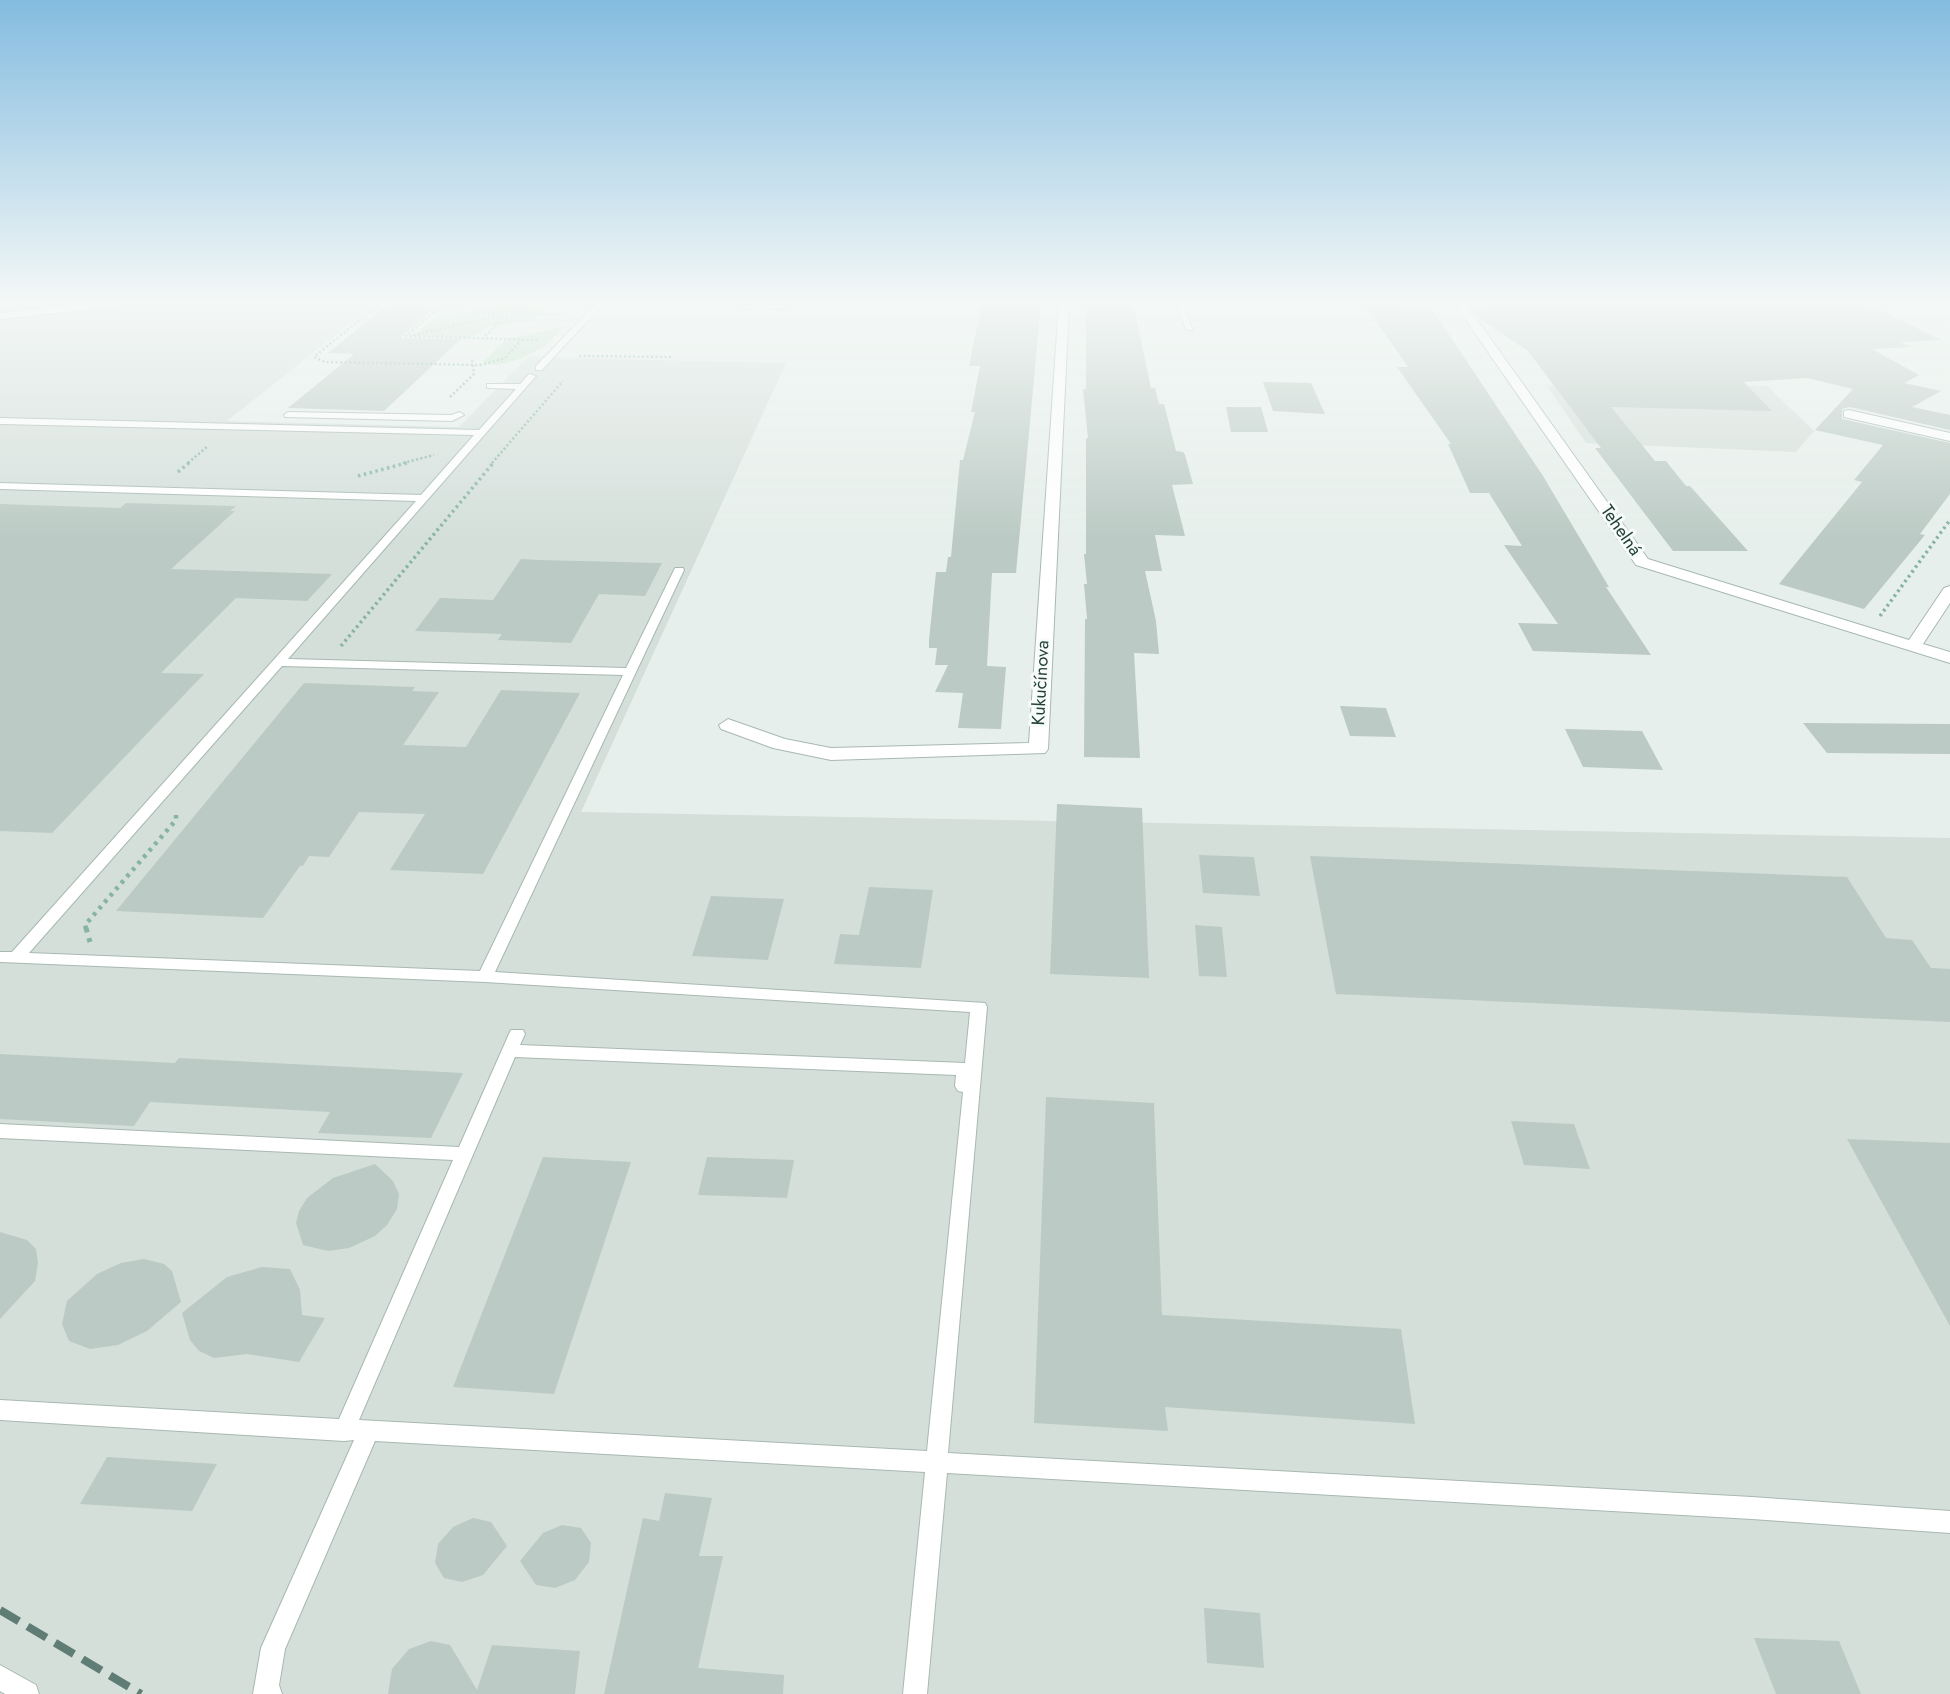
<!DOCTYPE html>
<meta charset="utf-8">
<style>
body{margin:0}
canvas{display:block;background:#e6efeb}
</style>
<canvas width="1950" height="1694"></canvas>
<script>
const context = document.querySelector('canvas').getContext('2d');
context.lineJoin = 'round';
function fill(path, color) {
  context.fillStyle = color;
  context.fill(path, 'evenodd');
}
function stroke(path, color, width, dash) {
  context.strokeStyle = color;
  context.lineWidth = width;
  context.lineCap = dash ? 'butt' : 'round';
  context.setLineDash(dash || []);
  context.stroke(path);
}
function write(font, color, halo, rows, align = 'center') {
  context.font = font + ' Jost,sans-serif';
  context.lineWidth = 6;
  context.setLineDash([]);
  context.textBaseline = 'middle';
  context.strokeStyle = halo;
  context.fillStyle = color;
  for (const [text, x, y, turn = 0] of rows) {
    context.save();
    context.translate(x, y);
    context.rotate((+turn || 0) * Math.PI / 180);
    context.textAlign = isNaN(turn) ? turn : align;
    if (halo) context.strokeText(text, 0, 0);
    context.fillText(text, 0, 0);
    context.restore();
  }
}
const built = new Path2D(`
 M0 303H376L227 421 459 427 528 357 786 363 581 812 1950 838V1694H0Z
 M1547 386H1767L1814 431 1796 452 1586 443Z`);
const green = new Path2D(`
 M504 303C517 303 536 300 544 312L537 318 525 322 489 326 469 338 406 336 416 334 437 315H469L482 308Z
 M562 327C557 332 553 340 547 344 534 354 498 371 483 362L507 339Z`);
const building = new Path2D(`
 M390 303H440L400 338 461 339 384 411 288 408 354 354 328 353Z
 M982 303H1041L1016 573H992L987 666 1006 667 1001 729 958 728 963 693 935 692 948 665H935L937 648H929V640L936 572H946L948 557H951L960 460H963L975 412H971L980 366H969Z
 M1086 303H1133L1151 388H1155L1159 404H1164L1176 451 1183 452 1185 455 1193 484 1172 485 1185 536 1155 535 1162 571H1145L1156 621 1159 654 1134 653 1140 758 1084 757 1085 619H1087L1084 584H1087L1084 554H1086V438H1088L1083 389H1086Z
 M1363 303 1430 306 1543 476 1609 587H1606L1651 655 1533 651 1518 623 1558 624 1504 545 1522 546 1489 493H1470L1448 444H1451L1397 367H1408Z
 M1481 303H1866L1941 340 1900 342 1911 347 1872 349 1919 375 1904 383 1941 391 1912 407 1950 415V430L1850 407 1842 409V419L1950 443V494L1920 534 1925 535 1864 609 1779 584 1862 482 1854 480 1883 445 1815 430 1853 389 1807 378 1744 382 1772 411 1611 407 1655 461H1666L1686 486H1690L1748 551H1673L1595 448H1601L1528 351 1479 318 1471 307H1484Z
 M1263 382 1311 383 1325 414 1273 411Z
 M1226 407H1261L1268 432H1231Z
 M126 503 236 506 230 511H235L171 569 332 574 307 601 236 598 161 673 204 674 52 833 0 831V504L120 508Z
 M521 559 538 560 662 563 645 596 599 594 571 643 498 640 502 634 415 631 440 598 493 600Z
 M304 683 415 687 412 691 439 692 403 745 466 747 501 690 580 693 483 874 390 870 425 814 359 812 329 857 309 856 303 866H300L263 918 116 911Z
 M1340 706 1386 708 1396 737 1350 736Z
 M1803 723 1950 724V754L1827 753Z
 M1565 729 1642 731 1663 770 1583 767Z
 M1057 804 1142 808 1149 978 1050 974Z
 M1199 855 1254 857 1260 896 1203 893Z
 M1310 856 1847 877 1886 938 1912 940 1931 968 1950 969V1022L1336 994Z
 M869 887 933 890 921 968 834 964 840 934 859 935Z
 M711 896 784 899 768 960 692 956Z
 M1195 925 1222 927 1227 977 1199 976Z
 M0 1054 175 1063 179 1058 463 1073 431 1138 318 1133 330 1112 150 1102 134 1126 0 1119Z
 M1046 1097 1154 1103 1162 1315 1401 1329 1415 1424 1165 1407 1168 1431 1034 1423Z
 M1511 1121 1574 1124 1590 1169 1524 1165Z
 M1847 1139 1950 1143V1326Z
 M543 1157 631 1162 554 1394 453 1387Z
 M707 1157 794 1160 787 1198 698 1195Z
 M375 1164 393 1181 399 1194 397 1209 387 1225 375 1236 349 1248 328 1251 303 1245 296 1223 299 1211 307 1198 333 1178Z
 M0 1232 27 1240 36 1249 38 1263 35 1281 0 1319Z
 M144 1259 164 1264 172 1271 181 1302 147 1331 118 1345 90 1349 69 1341 62 1324 67 1301 97 1274 121 1263Z
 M262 1267 290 1269 300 1290 302 1315 325 1318 299 1362 247 1354 214 1358 199 1351 190 1340 182 1313 227 1277Z
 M107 1457 217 1464 192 1511 80 1504Z
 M665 1493 712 1498 699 1556H723L698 1668 784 1675 783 1694H604L643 1518 659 1521Z
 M473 1518 491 1522 507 1546 483 1575 462 1582 444 1578 435 1563 438 1544 453 1527Z
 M562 1525 581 1528 591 1543 589 1562 575 1580 555 1588 536 1585 520 1561 543 1533Z
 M1204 1608 1260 1613 1264 1668 1207 1663Z
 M1754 1638 1839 1641 1861 1694H1776Z
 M431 1641 450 1645 477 1690 492 1645 580 1651 575 1694H388L392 1669 409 1649Z`);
const pathFar3 = new Path2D(`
 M380 303 314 357 325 362 481 365 505 358 521 340
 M444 303 406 336 539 340
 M519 308 526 310 527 314 507 320 487 316 496 309Z
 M434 312 561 315
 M413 335 488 318
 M482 339 500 321
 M579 356 671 357
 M450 397 474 374 472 359
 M188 463 208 446
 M403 463 434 455
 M492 463 563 381`);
const pathFar2 = new Path2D(`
 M178 472 190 462
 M358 476 410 462
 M1880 616 1950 520
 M341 646 494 462`);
const pathFar1 = new Path2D(`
 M86 929 85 925 176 820V811`);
const path = new Path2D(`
 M86 928 90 942`);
const service = new Path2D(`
 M63 303H74L71 305Z
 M597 303H604L542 370H536V366Z
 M606 303 783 305 802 303 783 309 609 305Z
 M1176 303H1183L1193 331 1186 329Z
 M529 374 536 376 288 659 626 668 674 570 675 568H683L684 570 495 972 985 1003 987 1007 948 1453 1752 1497 1950 1511V1533L1752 1519 947 1473 927 1694H903L925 1472 375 1441 285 1649 279 1685 282 1694H253L261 1648 354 1440 344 1441 0 1420V1400L339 1419 453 1160 0 1138V1124L459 1147 509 1034 511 1030H523L525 1034 520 1045 965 1063 970 1012 485 982 0 962V952H12L416 501 0 489V483L421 495 474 435 0 424V418L479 430 516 389 490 388H487V384H520ZM282 666 623 675 480 971 29 953ZM515 1057 956 1075 955 1086 958 1091 963 1092 927 1451 359 1420Z
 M288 412 451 415 460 412 464 415 452 421 285 417 284 415Z
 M0 1665 36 1685 39 1694H5L0 1691Z`);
const minor = new Path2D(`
 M1059 303H1069L1048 749 1045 753 831 760 773 748 721 729 719 725 728 719 785 739 831 748 1029 743Z
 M1454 303H1465L1648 559 1909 640 1944 588 1950 586V603L1923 644 1950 652V663L1636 565Z
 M1849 410 1950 433V441L1844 417V411Z`);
const secondary = new Path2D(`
 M90 303H127L122 306 0 319V313Z`);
const rail = new Path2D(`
 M0 1610 141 1694`);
const farStreetnames = [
 ["Tehelná",1620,531,55],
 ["Kukučínova",1042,683,-87]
];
fill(built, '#d4dfda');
fill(green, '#bfe0c8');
fill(building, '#bbcac4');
stroke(service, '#a8b8b2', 2);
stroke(minor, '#a8b8b2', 2);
stroke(secondary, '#a4bbb3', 2);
stroke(pathFar3, '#86b3a5', 2.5, [2, 2.5]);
stroke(pathFar2, '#86b3a5', 3.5, [2.5, 3.5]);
stroke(pathFar1, '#86b3a5', 4.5, [3.5, 5]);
stroke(path, '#86b3a5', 5, [4.5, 6]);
fill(service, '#fff');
fill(minor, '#fff');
fill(secondary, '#fff');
stroke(rail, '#5f7d75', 8, [22, 10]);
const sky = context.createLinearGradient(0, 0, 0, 540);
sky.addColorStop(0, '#84bce0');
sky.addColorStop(0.56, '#f4f8f6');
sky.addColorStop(1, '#f4f8f600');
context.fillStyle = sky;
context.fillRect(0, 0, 1950, 540);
write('18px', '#24423a', '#f7fbf9', farStreetnames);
</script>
